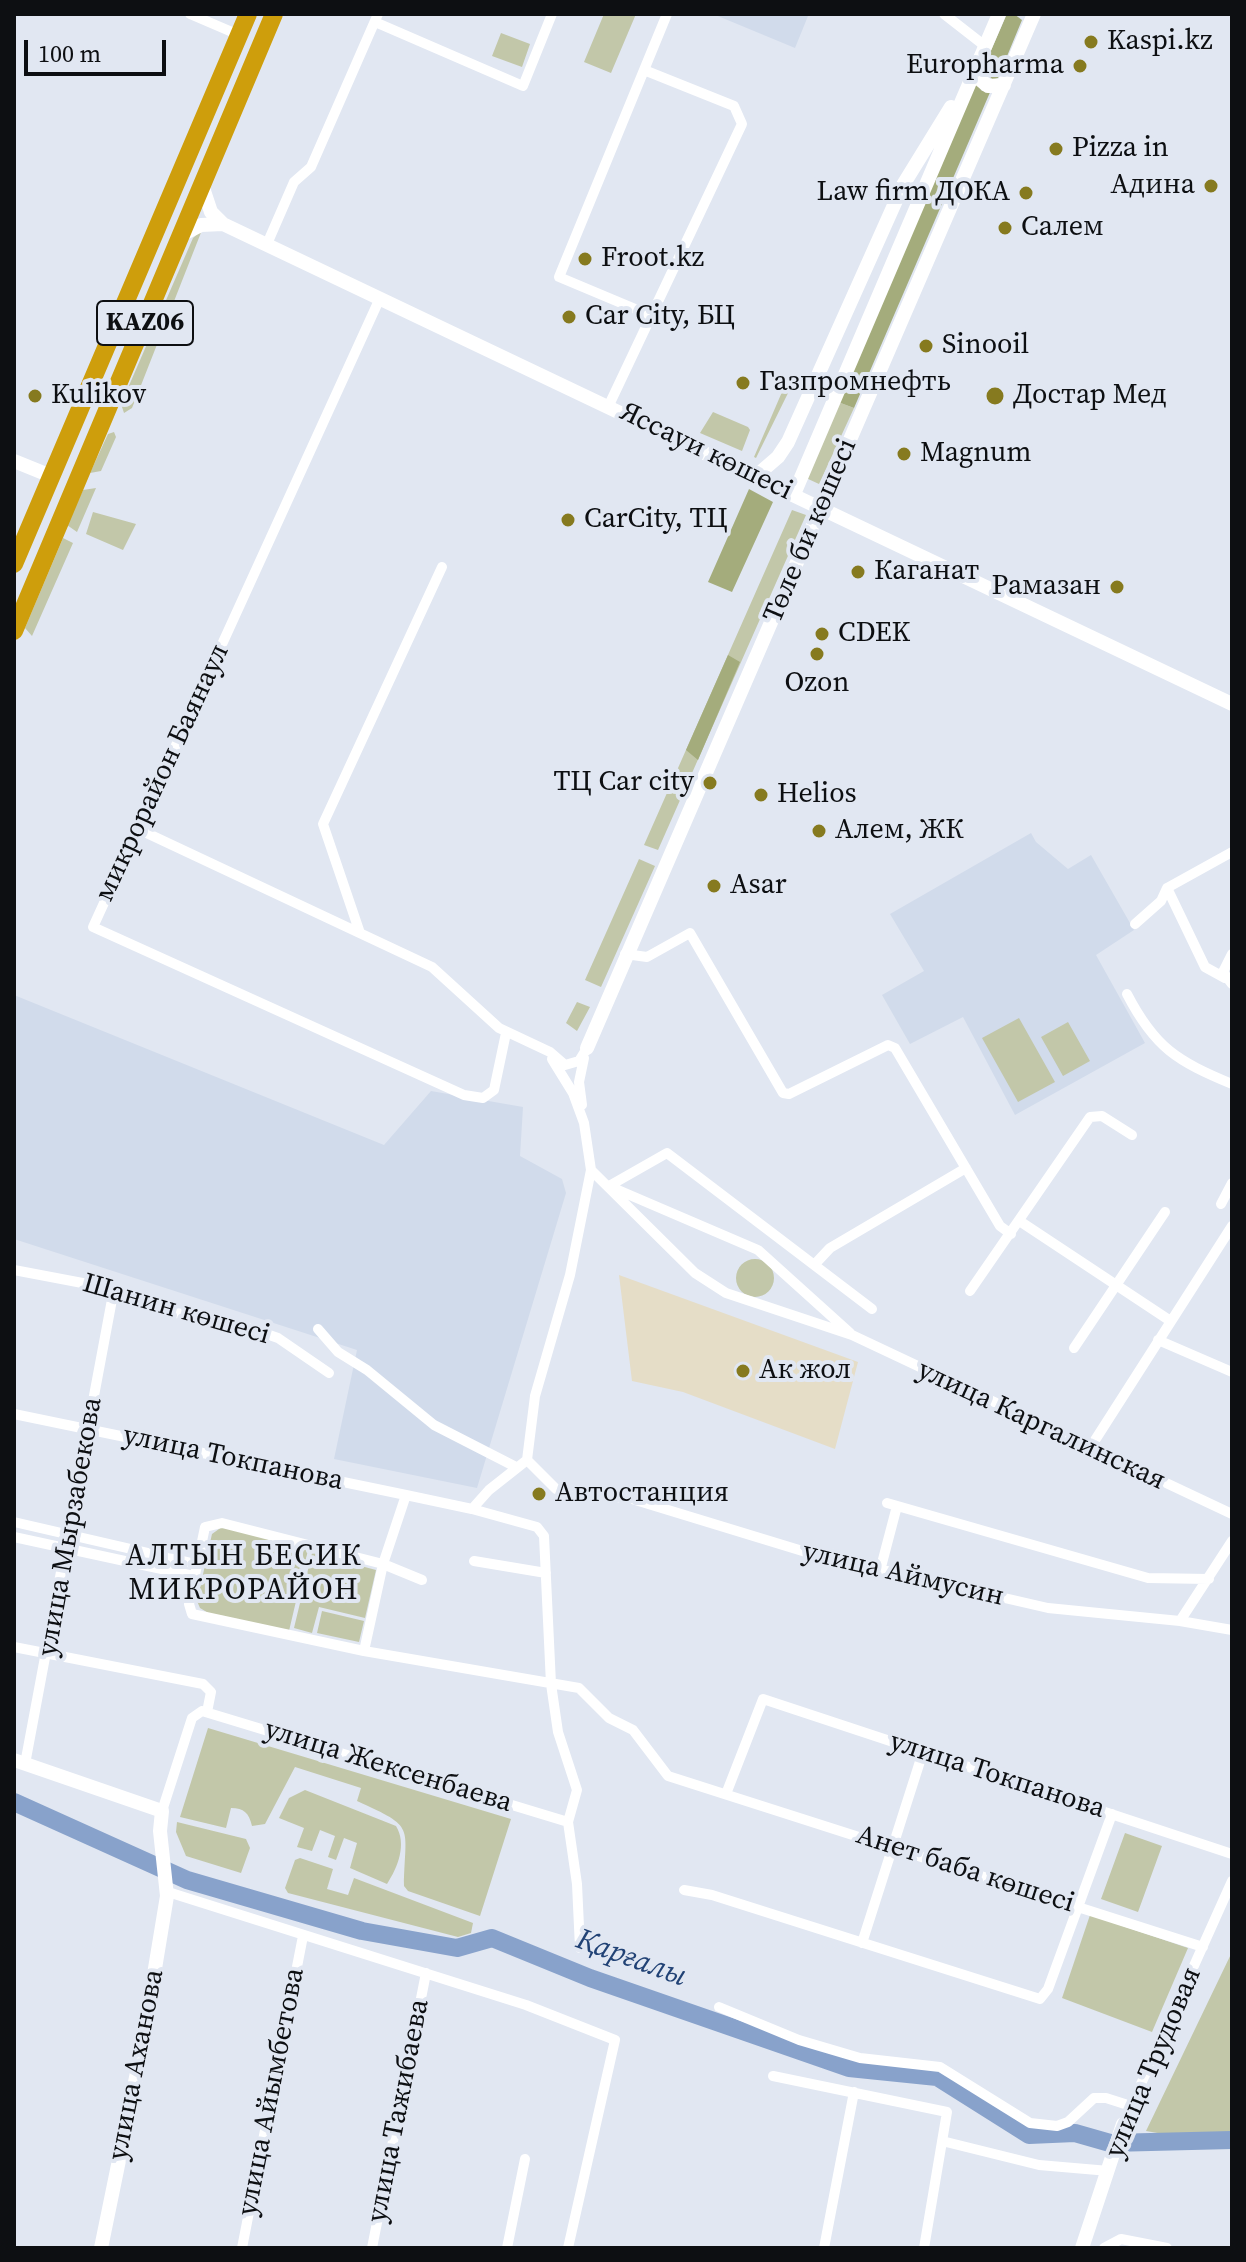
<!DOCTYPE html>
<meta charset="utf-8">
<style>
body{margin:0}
#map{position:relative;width:1246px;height:2262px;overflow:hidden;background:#e1e7f2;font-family:"Source Serif 4",serif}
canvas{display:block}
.frame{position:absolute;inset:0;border:16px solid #0d0f12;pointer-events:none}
.scale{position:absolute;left:24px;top:40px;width:142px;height:36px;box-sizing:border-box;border:4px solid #0d0f12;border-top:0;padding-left:10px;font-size:24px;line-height:28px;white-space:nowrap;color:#0d0f12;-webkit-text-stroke:6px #e1e7f2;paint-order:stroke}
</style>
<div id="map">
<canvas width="1246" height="2262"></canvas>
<div class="frame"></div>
<div class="scale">100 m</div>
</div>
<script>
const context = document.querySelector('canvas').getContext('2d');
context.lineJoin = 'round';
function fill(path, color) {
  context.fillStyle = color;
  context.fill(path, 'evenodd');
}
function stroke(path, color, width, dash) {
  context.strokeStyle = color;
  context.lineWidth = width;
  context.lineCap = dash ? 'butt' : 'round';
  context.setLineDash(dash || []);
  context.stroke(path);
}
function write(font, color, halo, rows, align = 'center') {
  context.font = font + ' "Source Serif 4",serif';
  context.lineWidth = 8;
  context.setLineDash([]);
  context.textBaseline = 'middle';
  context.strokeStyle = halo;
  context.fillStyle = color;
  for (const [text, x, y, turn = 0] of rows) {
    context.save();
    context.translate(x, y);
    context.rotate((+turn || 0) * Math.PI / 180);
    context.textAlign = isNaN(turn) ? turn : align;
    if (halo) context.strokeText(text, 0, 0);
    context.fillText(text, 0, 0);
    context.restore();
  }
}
const commercial = new Path2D(`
 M619 1275 858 1362 835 1449 683 1392 632 1381Z`);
const built = new Path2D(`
 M713 14H804L808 16 795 48Z
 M1031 833 1036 842 1068 869 1091 855 1134 930 1096 955 1145 1043 1015 1115 963 1017 910 1044 882 995 924 971 890 914Z
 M14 995 384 1145 431 1091 523 1107 520 1156 562 1179 566 1193 477 1488 334 1459 357 1350 14 1239Z`);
const green = new Path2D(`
 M604 14H636L611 73 584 62Z
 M501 33 530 44 522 67 492 56Z
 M202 230 136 398 132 408 124 413 121 404 193 238Z
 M785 385 791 387 756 458 754 457Z
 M838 402 854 408 819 484 806 478Z
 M713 412 748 427 750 430 742 451 700 433Z
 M114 432 116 437 101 471 90 473 108 434Z
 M96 488 77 532 67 525 83 490Z
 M792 510 806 515 658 850 644 845Z
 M93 512 136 524 123 550 86 534Z
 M63 538 73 543 32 636 25 628Z
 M639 859 655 866 601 987 585 980Z
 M577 1002 590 1007 577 1031 566 1023Z
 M1019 1018 1055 1082 1018 1102 982 1038Z
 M1068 1022 1090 1061 1063 1076 1041 1037Z
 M736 1278a19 19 0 1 1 38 0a19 19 0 1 1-38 0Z
 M226 1524 309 1546 289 1631 210 1614 200 1608 197 1601 212 1534Z
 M312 1553 376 1570 365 1618 319 1607 312 1633 294 1628Z
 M322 1611 364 1621 359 1642 317 1633Z
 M208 1728 511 1819 480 1916 408 1891 404 1886C405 1825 417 1828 357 1801L361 1788 295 1767 265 1824 252 1826C249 1813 244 1808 231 1808L226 1828 180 1817Z
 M305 1790 396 1826C407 1844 398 1867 387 1884L350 1868 357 1843 344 1838 336 1860 328 1857 335 1836 320 1830 312 1851 297 1847 304 1828 279 1818 289 1798Z
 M177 1822 246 1839 250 1848 241 1873 186 1856 176 1832Z
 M1125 1833 1162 1846 1138 1912 1101 1899Z
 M300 1858 333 1869 327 1889 348 1895 354 1878 473 1923 471 1933 458 1937 288 1893 285 1888 295 1860Z
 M1090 1915 1188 1948 1152 2032 1062 1998Z
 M1232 1952V2134L1181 2137 1146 2131Z`);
const forest = new Path2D(`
 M1014 14 1022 20 998 78 993 80 983 69 1006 16Z
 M976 84 982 91 991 90 854 408 838 402Z
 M749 489 773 502 732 592 708 582Z
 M728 655 740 662 698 760 686 750Z`);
const river = new Path2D(`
 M14 1802 187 1880 362 1931 457 1948 492 1938 590 1978 849 2068 937 2077 1029 2135 1075 2133 1110 2143 1232 2140`);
const street = new Path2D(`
 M190 14 239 35
 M944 14 985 46
 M375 22 523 86 552 14
 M267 244 294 182 311 167 378 14
 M380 298 93 927 464 1095 483 1098 494 1090 506 1033
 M652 316 559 277 667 14
 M609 405 742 124 734 106 644 70
 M138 829 432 967 499 1028 550 1052 565 1065 579 1061 587 1048
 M1135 924 1161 901 1167 888
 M360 933 323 824 442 567
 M625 954 647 957 690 933 783 1093 789 1094 888 1045 895 1048 1000 1226 1011 1234
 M1232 954 1223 972 1232 984
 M1225 978 1205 967 1167 888 1232 852
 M1127 994C1155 1048 1177 1061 1232 1084
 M582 1105 579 1082 584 1058
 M591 1170 695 1273 726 1293 852 1335 1232 1514
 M609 1186 667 1153 872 1309
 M611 1187 758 1250 850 1333
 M1221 1204 1232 1183
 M1021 1222 1169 1320
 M815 1264 830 1248 966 1168
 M14 1270 114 1289 168 1312 223 1319 278 1338 329 1373
 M970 1291 1090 1117 1102 1116 1132 1135
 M318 1329 338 1352 367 1370 434 1425 516 1467
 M1158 1340 1232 1372
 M1074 1348 1165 1212
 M14 1414 406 1495
 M1090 1448 1232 1226
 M527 1460 489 1490 472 1509 406 1495 383 1564 364 1651 579 1688 609 1718 633 1730 668 1776 1203 1947
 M527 1460 556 1489 632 1499 809 1553 1048 1608 1180 1621 1232 1630
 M527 1460 535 1396 570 1275 591 1170 584 1123 573 1093 552 1059
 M887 1503 1148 1578 1209 1579
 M472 1509 537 1527 544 1536 551 1684 558 1732 577 1790 568 1822 577 1884 580 1948
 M14 1522 196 1564
 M14 1537 194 1576
 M474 1561 546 1573
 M881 1567 897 1506
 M1180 1621 1232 1541
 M14 1647 203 1684 211 1692 207 1712
 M364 1651 192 1614 189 1604 205 1527 222 1523 383 1564 422 1580
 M25 1764 114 1289
 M726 1794 763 1699 1232 1854
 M162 1811 192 1718 202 1711 568 1822
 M684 1890 712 1895 1040 1999 1048 1989 1112 1814
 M168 1892 526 2005 615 2040 568 2248
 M862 1943 923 1752
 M719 2007 799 2040 860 2058 940 2067 1030 2123 1057 2126 1068 2122 1094 2098H1106L1131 2106
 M773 2076 947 2112 924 2248
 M1123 2124 1232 1881
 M942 2141 1039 2165 1109 2171
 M242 2248 303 1936
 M372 2248 426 1973
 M507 2248 525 2159
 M824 2248 854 2092
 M1104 2248 1121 2239 1167 2248`);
const secondary = new Path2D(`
 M973 74 988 86 1004 85
 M202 185 211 212 223 224 1232 704
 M181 235 201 225 223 224
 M14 461 51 476
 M756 476 778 457 788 442 903 185 951 107
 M794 494 999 14
 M587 1048 1034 14
 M14 1760 162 1811 160 1831 167 1896 141 2053 101 2248
 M1082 2248 1123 2124`);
const highway = new Path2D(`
 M14 564 248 14
 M14 631 274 14`);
const markers = [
 [1091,42,8,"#867a1f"],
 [1080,66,8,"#867a1f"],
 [1056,149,8,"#867a1f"],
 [1211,186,8,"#867a1f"],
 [1026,193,8,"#867a1f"],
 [1005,228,8,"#867a1f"],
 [585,259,8,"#867a1f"],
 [569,317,8,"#867a1f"],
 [926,346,8,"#867a1f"],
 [743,383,8,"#867a1f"],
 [35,396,8,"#867a1f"],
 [995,396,10,"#867a1f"],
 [904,454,8,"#867a1f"],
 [568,520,8,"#867a1f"],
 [858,572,8,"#867a1f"],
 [1117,587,8,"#867a1f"],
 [822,634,8,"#867a1f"],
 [817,654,8,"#867a1f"],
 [710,783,8,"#867a1f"],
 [761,795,8,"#867a1f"],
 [819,831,8,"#867a1f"],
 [714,886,8,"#867a1f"],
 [743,1371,8,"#867a1f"],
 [539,1494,8,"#867a1f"]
];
const shields = [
 [145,323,96]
];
const shieldNames = [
 ["KАZ06",145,323]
];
const poiNames = [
 ["Kaspi.kz",1107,42],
 ["Europharma",1064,66,"right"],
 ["Pizza in",1072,149],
 ["Адина",1195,186,"right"],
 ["Law firm ДОКА",1010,193,"right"],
 ["Салем",1021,228],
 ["Froot.kz",601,259],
 ["Car City, БЦ",585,317],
 ["Sinooil",942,346],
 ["Газпромнефть",759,383],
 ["Kulikov",51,396],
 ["Достар Мед",1013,396],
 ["Magnum",920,454],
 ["CarCity, ТЦ",584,520],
 ["Каганат",874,572],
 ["Рамазан",1101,587,"right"],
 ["CDEK",838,634],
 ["Ozon",817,684,"center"],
 ["ТЦ Car city",694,783,"right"],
 ["Helios",777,795],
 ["Алем, ЖК",835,831],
 ["Asar",730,886],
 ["Ак жол",759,1371],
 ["Автостанция",555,1494]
];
const streetNames = [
 ["Яссауи көшесі",706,452,26],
 ["Төле би көшесі",811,531,-67],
 ["микрорайон Баянаул",163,773,-65],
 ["Шанин көшесі",176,1310,16],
 ["улица Каргалинская",1041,1426,25],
 ["улица Токпанова",233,1459,12],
 ["улица Мырзабекова",71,1527,-80],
 ["улица Аймусин",903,1575,13],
 ["улица Жексенбаева",388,1767,17],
 ["улица Токпанова",997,1776,18],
 ["Анет баба көшесі",965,1870,18],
 ["улица Трудовая",1154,2063,-67],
 ["улица Аханова",137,2065,-79],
 ["улица Айымбетова",272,2092,-79],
 ["улица Тажибаева",399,2111,-79]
];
const neighbourhoodNames = [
 ["АЛТЫН БЕСИК",244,1557],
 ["МИКРОРАЙОН",244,1591]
];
const waterNames = [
 ["Қарғалы",631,1959,20]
];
fill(commercial, '#e5ddc7');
fill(built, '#d1dbeb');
fill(green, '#c2c7a9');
fill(forest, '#a4ac7c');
stroke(river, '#88a2cb', 18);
stroke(street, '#fff', 10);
stroke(secondary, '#fff', 14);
stroke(highway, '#ce9e0c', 18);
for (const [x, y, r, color] of markers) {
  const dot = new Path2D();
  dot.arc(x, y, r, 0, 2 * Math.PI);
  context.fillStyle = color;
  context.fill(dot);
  stroke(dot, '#e1e7f2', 3);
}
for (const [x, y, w] of shields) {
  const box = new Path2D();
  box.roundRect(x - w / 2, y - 22, w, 44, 6);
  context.fillStyle = '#e1e7f2';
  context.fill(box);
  stroke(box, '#0d0f12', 2);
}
write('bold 26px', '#0d0f12', null, shieldNames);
write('28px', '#0d0f12', '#e1e7f2', poiNames, 'left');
write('28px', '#0d0f12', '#e1e7f2', streetNames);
context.letterSpacing = '2px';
write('30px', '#0d0f12', '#e1e7f2', neighbourhoodNames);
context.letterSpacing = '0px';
write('italic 30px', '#214275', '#e1e7f2', waterNames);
</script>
